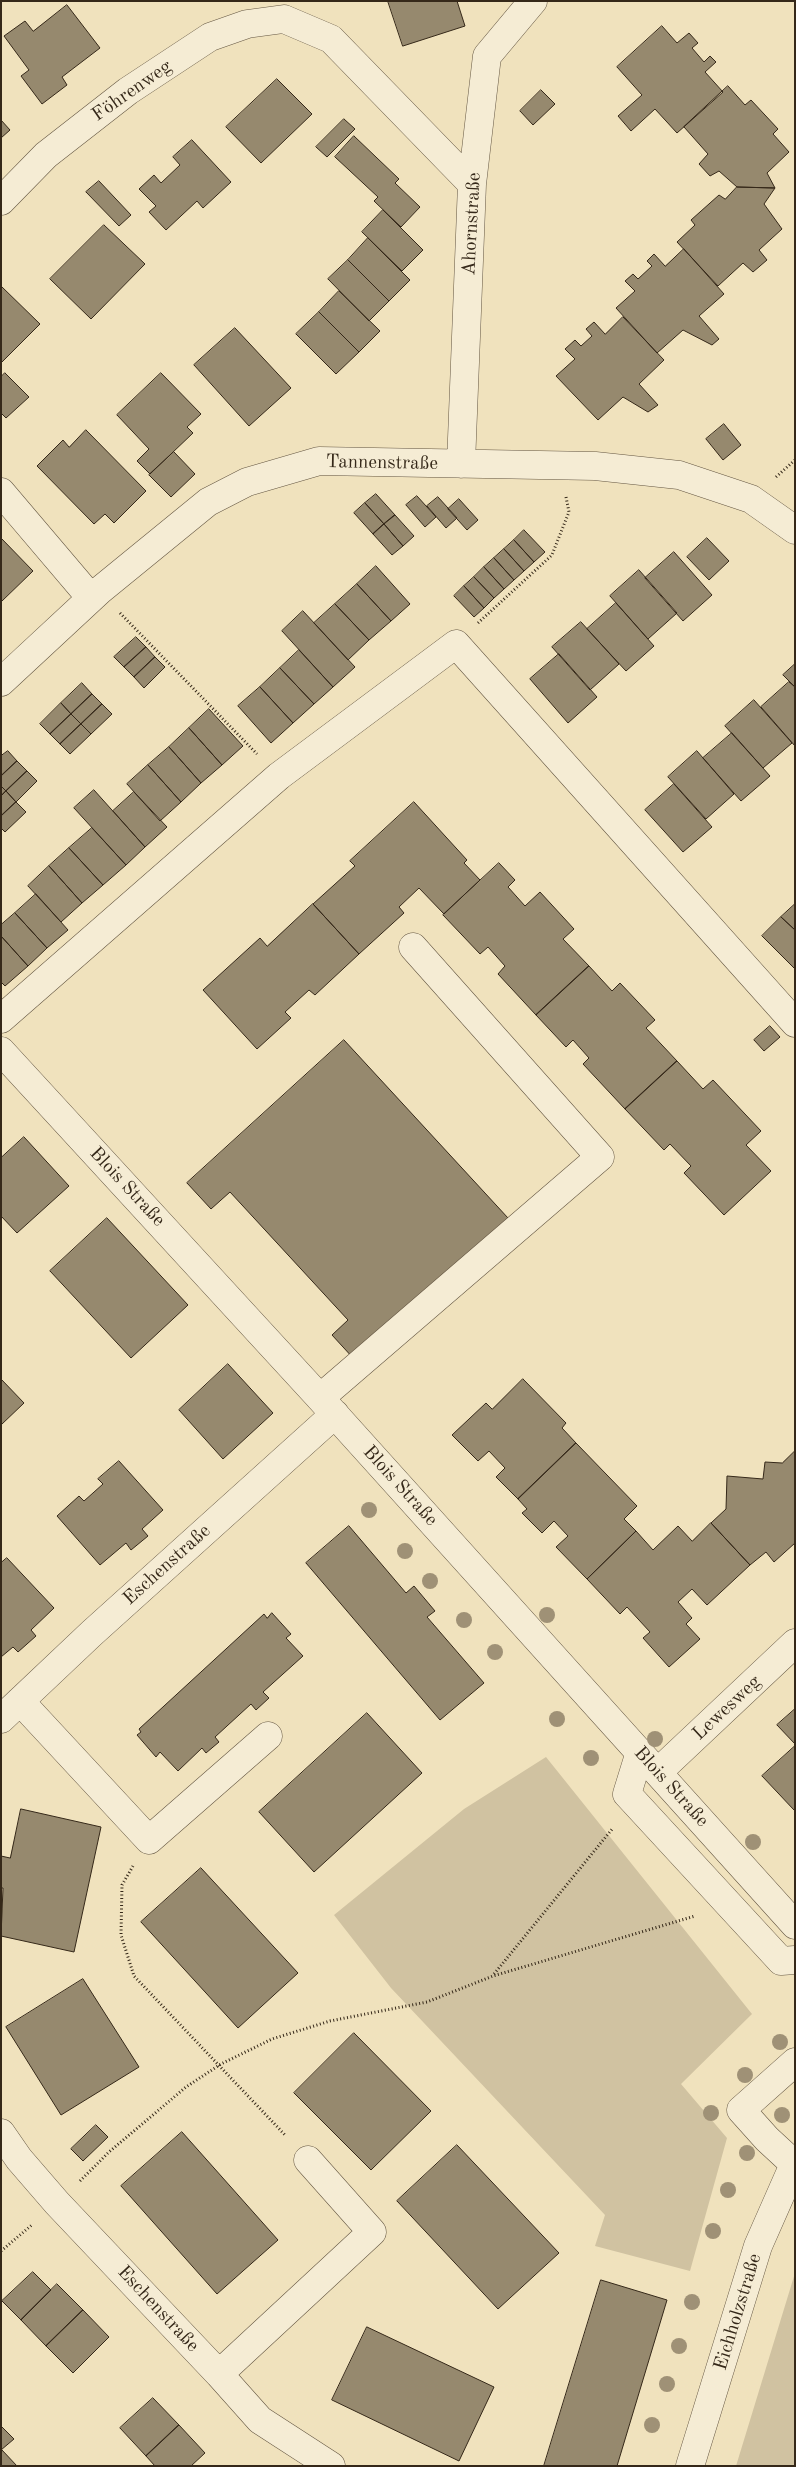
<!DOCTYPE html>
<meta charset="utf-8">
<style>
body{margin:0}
#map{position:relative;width:796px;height:2467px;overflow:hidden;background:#f0e2bd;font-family:"Old Standard TT",serif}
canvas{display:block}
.frame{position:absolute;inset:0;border:2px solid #352819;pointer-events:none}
</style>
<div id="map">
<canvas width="796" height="2467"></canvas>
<div class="frame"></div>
</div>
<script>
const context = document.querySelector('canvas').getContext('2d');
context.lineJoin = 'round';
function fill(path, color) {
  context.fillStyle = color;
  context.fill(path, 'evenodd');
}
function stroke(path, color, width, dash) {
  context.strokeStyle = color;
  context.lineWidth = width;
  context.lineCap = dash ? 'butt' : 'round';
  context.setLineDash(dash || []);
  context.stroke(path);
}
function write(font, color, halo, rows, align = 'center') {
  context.font = font + ' "Old Standard TT",serif';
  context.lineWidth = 4;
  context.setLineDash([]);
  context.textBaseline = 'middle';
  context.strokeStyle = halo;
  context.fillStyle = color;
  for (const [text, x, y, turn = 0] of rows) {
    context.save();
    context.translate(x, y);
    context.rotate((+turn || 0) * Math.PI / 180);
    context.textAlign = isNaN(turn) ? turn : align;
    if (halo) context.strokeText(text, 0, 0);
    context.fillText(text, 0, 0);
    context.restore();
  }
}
const green = new Path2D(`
 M546 1757 752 2014 681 2084 727 2138 690 2271 595 2246 605 2215 391 1988 334 1915 464 1809Z
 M795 2273V2466H736Z`);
const building = new Path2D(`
 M388 1H457L465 26 403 46Z
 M67 5 100 48 62 77 67 85 42 104 21 76 29 70 4 36 25 21 33 31Z
 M662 26 677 43 689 33 698 43 692 48 704 62 710 56 716 62 705 72 723 92 677 133 655 109 631 131 618 116 642 95 617 67Z
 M277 79 312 114 261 163 226 127Z
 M728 86 745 105 751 100 778 129 773 134 789 152 767 173 775 188 737 187 719 171 710 176 699 164 708 154 684 127Z
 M541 90 555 104 533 125 520 111Z
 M344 119 355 129 327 157 316 147Z
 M1 120 10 130 1 138Z
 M354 136 399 179 395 183 420 207 401 227 374 201 378 197 335 157Z
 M192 140 231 182 203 208 197 201 166 230 149 212 156 206 139 189 154 175 161 183 180 165 173 157Z
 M99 181 131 215 119 226 86 192Z
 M737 187 775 188 764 204 782 229 759 250 767 260 753 272 743 263 718 286 677 242 695 225 691 220 719 195 725 199Z
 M383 210 423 250 402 271 362 232Z
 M104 225 145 264 91 319 50 279Z
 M368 238 410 280 389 301 348 260Z
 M684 249 724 294 699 316 719 339 712 345 683 330 657 353 616 308 635 291 625 281 633 274 638 279 652 266 647 261 654 254 665 266Z
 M348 260 389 301 369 321 328 279Z
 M1 286 40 324 1 363Z
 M339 291 380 331 359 352 319 312Z
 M319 312 359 352 336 374 296 334Z
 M623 317 664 360 639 384 658 405 648 412 623 397 598 420 556 376 575 359 565 349 575 340 581 346 592 336 586 329 594 322 605 334Z
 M235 328 291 388 249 426 194 365Z
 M5 373 29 397 6 418 1 413V377Z
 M161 373 201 414 187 427 193 433 150 474 137 461 149 449 117 415Z
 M724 424 741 445 723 460 706 439Z
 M86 430 146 491 114 523 105 514 94 524 37 466 63 440 69 447Z
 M174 452 195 474 171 497 149 475Z
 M376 494 395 515 384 524 365 503Z
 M417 496 436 517 425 527 406 505Z
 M438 497 457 518 446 528 427 506Z
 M459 499 478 520 467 530 448 509Z
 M365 503 384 524 373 534 354 513Z
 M395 515 414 536 403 546 384 524Z
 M384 524 403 546 392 555 373 534Z
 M524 530 545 552 534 562 514 540Z
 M1 538 33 571 1 602Z
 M707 538 729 561 709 580 687 557Z
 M514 540 534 562 524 571 504 549Z
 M504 549 524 571 514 580 494 558Z
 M674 552 712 595 683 621 645 578Z
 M494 558 514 580 504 589 484 567Z
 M376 566 410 604 391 621 357 584Z
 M484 567 504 589 494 598 474 577Z
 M639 570 677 613 648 639 610 596Z
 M474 577 494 598 484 608 464 586Z
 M357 584 391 621 369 640 335 604Z
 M464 586 484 608 474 617 454 596Z
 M616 603 654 646 626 671 587 629Z
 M335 604 369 640 348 660 314 623Z
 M303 611 355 667 333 687 282 631Z
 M581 622 619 664 590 690 552 647Z
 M136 637 146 647 124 667 114 657Z
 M146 647 155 657 134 677 124 667Z
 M299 650 333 687 314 704 280 668Z
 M559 654 597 697 568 723 530 679Z
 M155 657 165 667 144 688 134 677Z
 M795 664V687L783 675Z
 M280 668 314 704 293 723 260 687Z
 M789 682 795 687V746L761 707Z
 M82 683 92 694 71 714 61 703Z
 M260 687 293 723 271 743 238 706Z
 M92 694 102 704 81 724 71 714Z
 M754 700 792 743 763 768 725 726Z
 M61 703 71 714 50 734 40 724Z
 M102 704 112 714 91 734 81 724Z
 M209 709 243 746 222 765 189 728Z
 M71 714 81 724 60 744 50 734Z
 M81 724 91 734 70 754 60 744Z
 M189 728 222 765 201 783 169 747Z
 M732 733 770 776 741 801 703 758Z
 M169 747 201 783 181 802 148 765Z
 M8 751 17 761 1 776V756Z
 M697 751 734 794 706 819 668 777Z
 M17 761 27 771 6 791 1 786V776Z
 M148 765 181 802 160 821 127 784Z
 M27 771 37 781 16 802 6 791Z
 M674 784 712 827 683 852 645 810Z
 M1 786 6 791 1 796Z
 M94 790 145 847 126 865 74 808Z
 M6 791 16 802 1 816V796Z
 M134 792 167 827 145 847 113 811Z
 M16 802 26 812 5 832 1 828V816Z
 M414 802 467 860 464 863 480 880 444 914 419 888 399 907 404 913 359 954 313 904 355 866 350 861Z
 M92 828 126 865 103 885 69 848Z
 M69 848 103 885 82 903 49 866Z
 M499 863 515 880 508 887 525 906 540 892 574 929 563 939 589 966 536 1015 498 974 505 966 488 947 480 954 443 915Z
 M49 866 82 903 61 922 28 886Z
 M36 894 68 930 47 948 15 913Z
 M313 904 359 954 315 995 309 990 285 1012 291 1018 257 1049 203 990 260 938 267 946Z
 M795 904V930L781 917Z
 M15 913 47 948 28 966 1 936V925Z
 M781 917 795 930V969L762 936Z
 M1 936 28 966 5 986 1 982Z
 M589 966 612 991 620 983 655 1020 646 1028 677 1061 625 1109 583 1064 589 1058 573 1040 566 1047 536 1015Z
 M770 1026 780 1037 764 1051 754 1040Z
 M344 1040 508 1218 354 1359 332 1335 348 1320 230 1192 211 1209 187 1183Z
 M677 1061 703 1089 713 1080 761 1131 746 1145 771 1171 724 1215 684 1173 691 1166 670 1144 664 1150 625 1109Z
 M24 1137 69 1186 17 1233 1 1216V1158Z
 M107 1218 188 1305 131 1358 50 1271Z
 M228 1364 273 1413 223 1459 179 1410Z
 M1 1379 24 1403 1 1425Z
 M523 1379 566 1423 562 1428 576 1443 518 1499 496 1477 505 1468 489 1451 478 1461 452 1435 486 1403 492 1409Z
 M576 1443 637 1506 624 1519 636 1531 587 1579 556 1547 568 1536 554 1521 542 1533 522 1513 527 1509 518 1499Z
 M795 1451V1543L774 1562 766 1552 750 1565 711 1523 726 1509 727 1476 763 1479 765 1462 782 1463Z
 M119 1461 163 1510 142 1529 148 1536 131 1550 126 1543 100 1565 57 1516 79 1496 84 1501 103 1484 98 1479Z
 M711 1523 750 1565 707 1605 692 1589 678 1602 692 1618 686 1624 700 1639 669 1667 643 1638 650 1632 627 1607 620 1614 587 1579 636 1531 653 1550 678 1526 692 1541Z
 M349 1526 406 1593 414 1586 435 1611 427 1617 484 1683 440 1720 306 1563Z
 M7 1558 54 1608 31 1630 36 1636 18 1652 13 1647 1 1657V1563Z
 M272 1613 291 1634 286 1638 303 1656 263 1692 269 1698 256 1710 251 1704 215 1737 219 1742 206 1753 202 1748 178 1771 160 1752 156 1757 137 1735 141 1732 139 1729 264 1614 267 1618Z
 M795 1709V1744L777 1725Z
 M367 1713 422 1773 314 1872 259 1812Z
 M795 1746V1809L794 1810 762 1776Z
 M21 1809 101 1827 74 1952 1 1936 3 1888H1V1856L10 1858Z
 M201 1868 298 1973 238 2028 141 1922Z
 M83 1979 139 2067 61 2115 6 2027Z
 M354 2033 431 2111 371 2170 294 2093Z
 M96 2125 108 2137 83 2161 71 2149Z
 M182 2132 278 2240 217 2294 121 2186Z
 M457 2145 559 2253 498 2309 397 2201Z
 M33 2272 51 2290 21 2320 2 2301Z
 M601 2280 667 2300 617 2466H544Z
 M57 2284 83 2310 46 2346 21 2320Z
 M83 2310 109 2337 73 2373 46 2346Z
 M367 2327 494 2387 459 2461 332 2400Z
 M153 2398 179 2425 146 2456 120 2428Z
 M179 2425 205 2453 191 2466H155L146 2456Z
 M1 2426 14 2439 1 2450Z
 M2 2450 17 2466H1Z`);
const path = new Path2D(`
 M776 477 795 460
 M120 613 257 754
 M478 623 552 555 569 512 566 497
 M133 1866 122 1885 121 1935 134 1976 286 2136
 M494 1974 613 1828
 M80 2181 109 2152 186 2087 221 2064 272 2039 330 2021 427 2002 493 1976 695 1916
 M1 2251 33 2224`);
const minor = new Path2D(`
 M1 201 46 155 128 91 210 37 247 24 284 19 331 39 472 184
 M461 464 472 184 487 56 533 1
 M1 492 91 598
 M1 682 99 591 208 502 247 482 319 461 595 466 679 475 751 499 795 530
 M1 1019 279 776 456 644 795 1023
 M1 1051 320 1398 795 1925
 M320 1398 600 1157 413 947
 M20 1701 149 1840 268 1736
 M1 1719 92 1633 335 1414
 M640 1752 627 1794 781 1961 795 1960
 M658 1772 795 1643
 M1 2133 19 2159 57 2203 219 2374 260 2420 331 2466
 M793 2163 767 2139 741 2110 795 2062
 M219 2374 372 2232 308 2160
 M690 2466 758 2246 795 2162`);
const trees = [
 [369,1510],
 [405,1551],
 [430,1581],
 [547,1615],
 [464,1620],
 [495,1652],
 [557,1719],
 [655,1739],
 [591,1758],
 [753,1842],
 [780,2042],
 [745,2075],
 [711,2113],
 [782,2115],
 [747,2153],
 [728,2190],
 [713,2231],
 [692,2302],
 [679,2346],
 [667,2384],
 [652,2425]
];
const streetNames = [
 ["Föhrenweg",132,91,-35],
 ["Ahornstraße",472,224,-87],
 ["Tannenstraße",382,463,1],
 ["Blois Straße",127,1187,47],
 ["Blois Straße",400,1486,48],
 ["Eschenstraße",167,1565,-42],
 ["Lewesweg",727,1708,-43],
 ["Blois Straße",671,1787,48],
 ["Eschenstraße",158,2309,47],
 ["Eichholzstraße",738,2312,-73]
];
fill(green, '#d0c2a1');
fill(building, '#96896e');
stroke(building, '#352819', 1);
stroke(minor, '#645642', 29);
stroke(path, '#352819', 3, [1, 2.5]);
stroke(minor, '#f5ecd4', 28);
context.fillStyle = '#9f9176';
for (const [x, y] of trees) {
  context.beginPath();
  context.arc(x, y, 8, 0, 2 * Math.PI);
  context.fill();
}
write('19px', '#352819', '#f5ecd4', streetNames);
</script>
